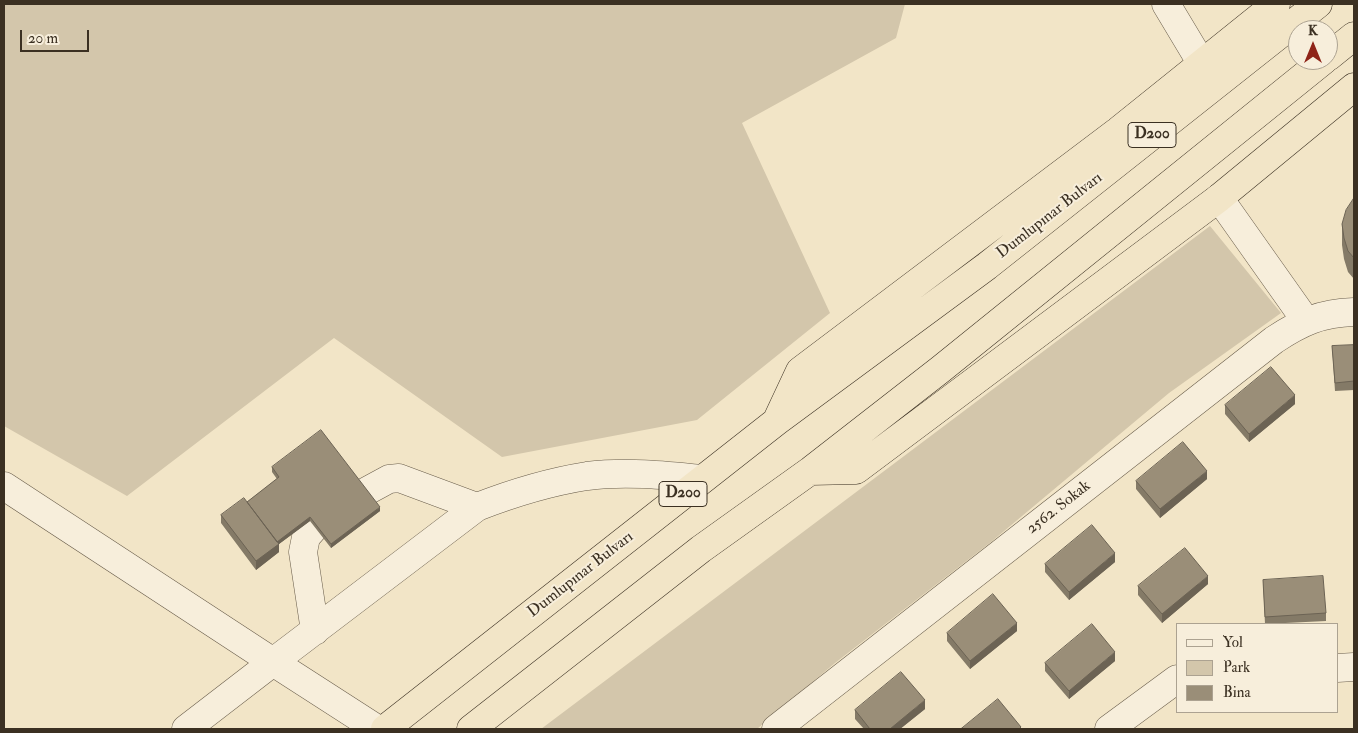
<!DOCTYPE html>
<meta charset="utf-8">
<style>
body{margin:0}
#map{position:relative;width:1358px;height:733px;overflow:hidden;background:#f2e5c7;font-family:"IM FELL Double Pica",serif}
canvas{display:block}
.frame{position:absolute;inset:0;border:5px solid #3b3022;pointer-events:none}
.legend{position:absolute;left:1176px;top:623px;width:162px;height:90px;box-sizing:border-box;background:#f7eedb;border:1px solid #aca291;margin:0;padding:6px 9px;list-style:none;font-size:15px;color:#3b3022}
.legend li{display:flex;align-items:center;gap:10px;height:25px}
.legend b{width:25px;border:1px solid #aca291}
.north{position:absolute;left:1288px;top:20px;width:50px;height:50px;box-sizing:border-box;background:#f7eedb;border:1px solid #aca291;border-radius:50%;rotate:0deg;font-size:14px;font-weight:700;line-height:20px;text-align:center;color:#3b3022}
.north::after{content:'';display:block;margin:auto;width:18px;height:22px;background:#8f2418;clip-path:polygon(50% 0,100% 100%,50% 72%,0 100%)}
.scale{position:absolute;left:20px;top:30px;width:69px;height:22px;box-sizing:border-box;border:2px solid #3b3022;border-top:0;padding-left:6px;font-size:15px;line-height:18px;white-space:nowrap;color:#3b3022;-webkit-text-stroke:4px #f7eedb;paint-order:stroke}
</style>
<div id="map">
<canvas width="1358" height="733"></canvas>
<div class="frame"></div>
<ul class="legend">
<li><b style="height:6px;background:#f7eedb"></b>Yol</li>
<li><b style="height:14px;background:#d3c6ab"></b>Park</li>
<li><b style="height:14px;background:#9a8e78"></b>Bina</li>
</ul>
<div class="north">K</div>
<div class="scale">20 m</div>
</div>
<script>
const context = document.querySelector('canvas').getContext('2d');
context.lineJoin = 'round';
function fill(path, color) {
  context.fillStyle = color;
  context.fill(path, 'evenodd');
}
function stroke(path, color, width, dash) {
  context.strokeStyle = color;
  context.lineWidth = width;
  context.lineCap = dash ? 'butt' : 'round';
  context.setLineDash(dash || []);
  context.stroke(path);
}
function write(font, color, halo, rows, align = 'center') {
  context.font = font + ' "IM FELL Double Pica",serif';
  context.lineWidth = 4;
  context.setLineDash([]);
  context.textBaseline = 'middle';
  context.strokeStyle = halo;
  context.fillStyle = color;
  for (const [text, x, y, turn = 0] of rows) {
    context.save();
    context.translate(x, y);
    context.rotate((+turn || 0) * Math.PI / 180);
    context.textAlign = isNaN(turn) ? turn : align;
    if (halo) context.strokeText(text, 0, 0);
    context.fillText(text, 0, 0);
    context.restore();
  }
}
const green = new Path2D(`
 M4 4H905L896 38 742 123 830 313 697 420 502 457 334 338 127 496 4 426Z
 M1210 226 1281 313 1169 393 991 542 835 663 757 729H541Z`);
const minor = new Path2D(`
 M1166 4 1202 64
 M1219 198 1306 321
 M4 486 273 662 477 507C513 493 549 482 587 476 625 471 664 475 702 479
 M365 492 389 479 399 478 477 507
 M315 527 306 537 303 552 315 631
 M1337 668 1354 667
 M186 729 273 662 377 729
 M776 729 1274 340C1301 322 1321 313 1354 312
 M1109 729 1177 679`);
const highway = new Path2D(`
 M1328 57 1354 36
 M778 418 800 371 1118 131 1276 4
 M810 471 856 470 1219 198 1354 87
 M385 729 777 421 987 266 1318 4
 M471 729 701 549 810 471 941 369 1324 60`);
const wall = new Path2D(`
 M1354 198V279L1348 272 1344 259 1342 245V224Z
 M1354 345V390L1335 391 1332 346Z
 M1295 404 1249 442 1225 414V405Z
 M272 467 380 511 331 548 310 521 279 544V552L256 570 221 523V515L247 502 277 479 272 472Z
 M1207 479 1160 518 1136 489V481Z
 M1115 562 1069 600 1045 572V564Z
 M1263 580 1326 613V621L1265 624Z
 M1208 584 1162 623 1138 595V586Z
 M1017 631 970 669 947 641V633Z
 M1115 661 1069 699 1045 671V663Z
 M925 709 900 729H864L855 719V710Z`);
const shadedWall = new Path2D(`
 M1295 395V404L1249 442V434Z
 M1207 471V479L1160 518V509Z
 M380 507V511L331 548V544Z
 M310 517V521L279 544V552L256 570V561L275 543Z
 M1115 553V562L1069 600V592Z
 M1208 576V584L1162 623V614Z
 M1017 623V631L970 669V661Z
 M1115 652V661L1069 699V691Z
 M925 700V709L900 729H890Z`);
const building = new Path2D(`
 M1354 198V258L1348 251 1344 238 1342 224 1346 210Z
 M1354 345V381L1335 383 1332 346Z
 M1271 367 1295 395 1249 434 1225 405Z
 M321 430 380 507 331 544 310 517 277 542 247 502 279 477 272 467Z
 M1183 442 1207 471 1160 509 1136 481Z
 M244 498 279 544 256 561 221 515Z
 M1092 525 1115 553 1069 592 1045 564Z
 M1185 548 1208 576 1162 614 1138 586Z
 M1323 576 1326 613 1265 617 1263 580Z
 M993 594 1017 623 970 661 947 633Z
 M1092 624 1115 652 1069 691 1045 663Z
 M901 672 925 700 890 729H870L855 710Z
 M998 699 1021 727 1019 729H961Z`);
const shields = [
 [1152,135,48],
 [683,494,48]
];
const shieldNames = [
 ["D200",1152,135],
 ["D200",683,494]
];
const streetNames = [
 ["Dumlupınar Bulvarı",1050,216,-38],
 ["2562. Sokak",1059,508,-38],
 ["Dumlupınar Bulvarı",581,575,-38]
];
fill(green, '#d3c6ab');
stroke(minor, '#695d4b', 29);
stroke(highway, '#3b3022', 29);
stroke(minor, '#f7eedb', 28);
stroke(highway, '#f2e5c7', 28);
fill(wall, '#847a67');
fill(shadedWall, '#6c6354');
fill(building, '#9a8e78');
stroke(building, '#6c6354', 1);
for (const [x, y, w] of shields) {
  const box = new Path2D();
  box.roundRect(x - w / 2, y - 12.5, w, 25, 4);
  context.fillStyle = '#f7eedb';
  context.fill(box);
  stroke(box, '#3b3022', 1);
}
write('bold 15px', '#3b3022', null, shieldNames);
write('16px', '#3b3022', '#f7eedb', streetNames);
</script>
